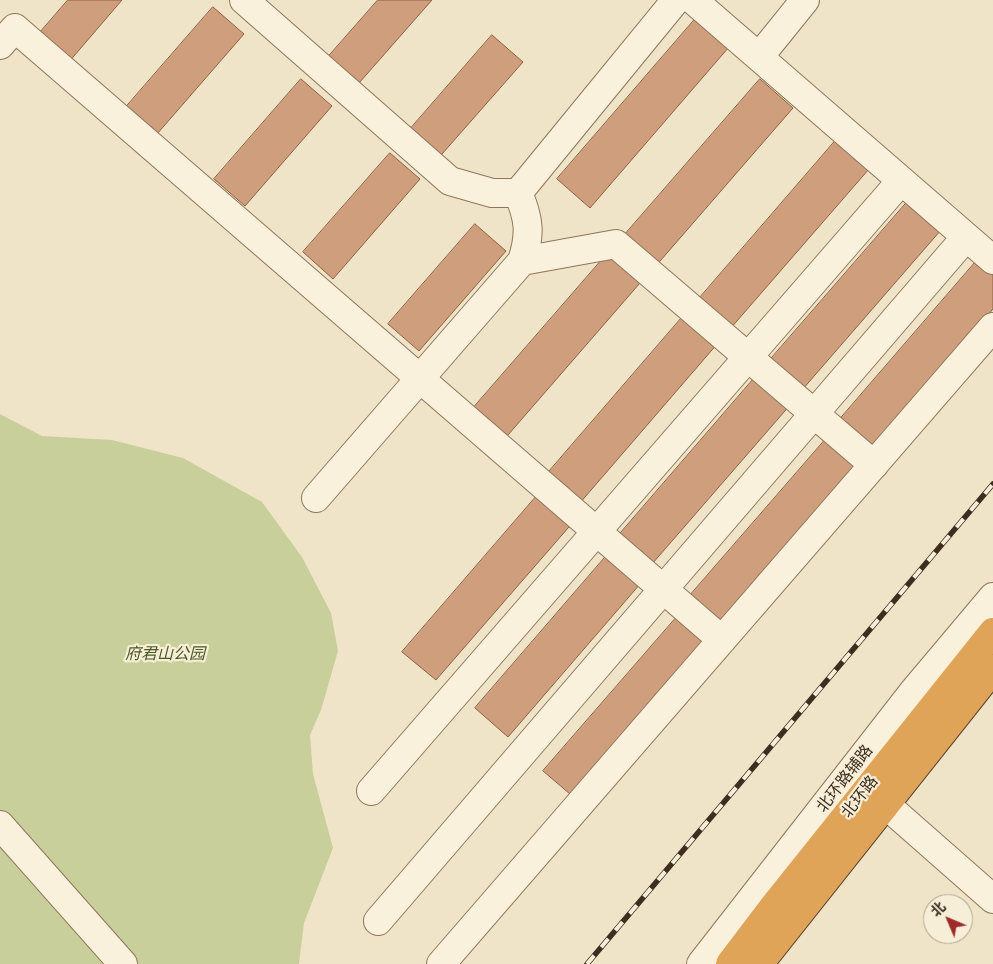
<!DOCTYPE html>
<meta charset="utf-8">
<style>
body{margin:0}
#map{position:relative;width:993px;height:964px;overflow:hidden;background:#f0e4c8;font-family:"Libre Baskerville","Noto Sans SC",serif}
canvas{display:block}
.north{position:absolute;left:923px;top:894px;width:50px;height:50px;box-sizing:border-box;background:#f7eed8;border:1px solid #ada18e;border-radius:50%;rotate:315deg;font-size:14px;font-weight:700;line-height:20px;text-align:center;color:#3d2e20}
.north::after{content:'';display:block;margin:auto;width:18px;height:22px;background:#9e2a2b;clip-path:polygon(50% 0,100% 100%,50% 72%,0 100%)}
</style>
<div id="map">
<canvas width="993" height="964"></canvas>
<div class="north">北</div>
</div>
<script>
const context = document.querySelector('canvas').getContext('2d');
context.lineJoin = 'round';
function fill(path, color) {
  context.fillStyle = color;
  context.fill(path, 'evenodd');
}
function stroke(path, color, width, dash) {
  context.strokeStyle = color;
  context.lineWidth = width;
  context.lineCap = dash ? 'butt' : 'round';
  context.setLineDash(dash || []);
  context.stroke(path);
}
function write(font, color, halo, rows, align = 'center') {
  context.font = font + ' "Libre Baskerville","Noto Sans SC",serif';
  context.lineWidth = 4.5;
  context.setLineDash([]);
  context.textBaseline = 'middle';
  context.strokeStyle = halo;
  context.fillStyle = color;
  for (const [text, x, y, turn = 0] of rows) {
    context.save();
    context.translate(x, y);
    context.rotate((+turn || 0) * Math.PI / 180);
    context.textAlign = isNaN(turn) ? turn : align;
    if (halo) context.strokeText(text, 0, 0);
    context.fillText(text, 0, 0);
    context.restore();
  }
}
const green = new Path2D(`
 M0 414 42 436 112 440 183 458 262 502 302 557 331 613 338 651 321 710 310 735 313 774 333 848 304 923 299 964H0Z`);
const building = new Path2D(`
 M68 0H122L68 63 37 36Z
 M378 0H432L352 91 321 65Z
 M213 7 244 34 157 134 126 107Z
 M696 18 729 47 590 208 557 179Z
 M492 35 523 62 435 162 405 135Z
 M301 79 332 106 245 206 214 179Z
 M760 79 793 108 654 268 621 239Z
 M836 140 869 169 730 329 697 301Z
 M390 153 420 179 333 279 303 252Z
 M908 201 941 230 802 390 769 361Z
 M475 224 506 251 419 351 388 324Z
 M607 254 640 283 501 443 468 414Z
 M979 258 993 270V309L873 448 840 419Z
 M685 314 718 343 579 504 546 475Z
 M757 375 791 404 652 564 618 536Z
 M825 440 858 469 719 629 686 600Z
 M541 491 575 520 436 680 402 652Z
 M614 547 647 576 508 737 475 708Z
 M682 611 716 640 577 800 543 771Z`);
const minor = new Path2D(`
 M244 0 450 181 492 193H518L676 0
 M693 0 993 260
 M0 45 15 28 722 640
 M759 57 805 0
 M522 261 616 244 874 465
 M316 498 522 261C531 234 529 218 518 193
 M371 791 901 181
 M885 804 993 899
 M0 825 123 964
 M378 921 966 237
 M441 964 993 327
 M701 964 913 692 993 597`);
const highway = new Path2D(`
 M730 964 774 906 993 632
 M759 964 993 669`);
const rail = new Path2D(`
 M587 964 993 484`);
const parkNames = [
 ["府君山公园",165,654]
];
const streetNames = [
 ["北环路辅路",845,779,-52],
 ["北环路",860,797,-52]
];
fill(green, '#c9cf9b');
fill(building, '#cf9f7d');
stroke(building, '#8d5f41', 1);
stroke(minor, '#8d765c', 30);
stroke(highway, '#5b4430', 30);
stroke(minor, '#faf1dc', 28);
stroke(highway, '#e0a458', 28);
stroke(rail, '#3d2e20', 5.5);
stroke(rail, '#f7eed8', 4, [11]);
write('italic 16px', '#4d5a26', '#f7eed8', parkNames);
write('16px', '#3d2e20', '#f7eed8', streetNames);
</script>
